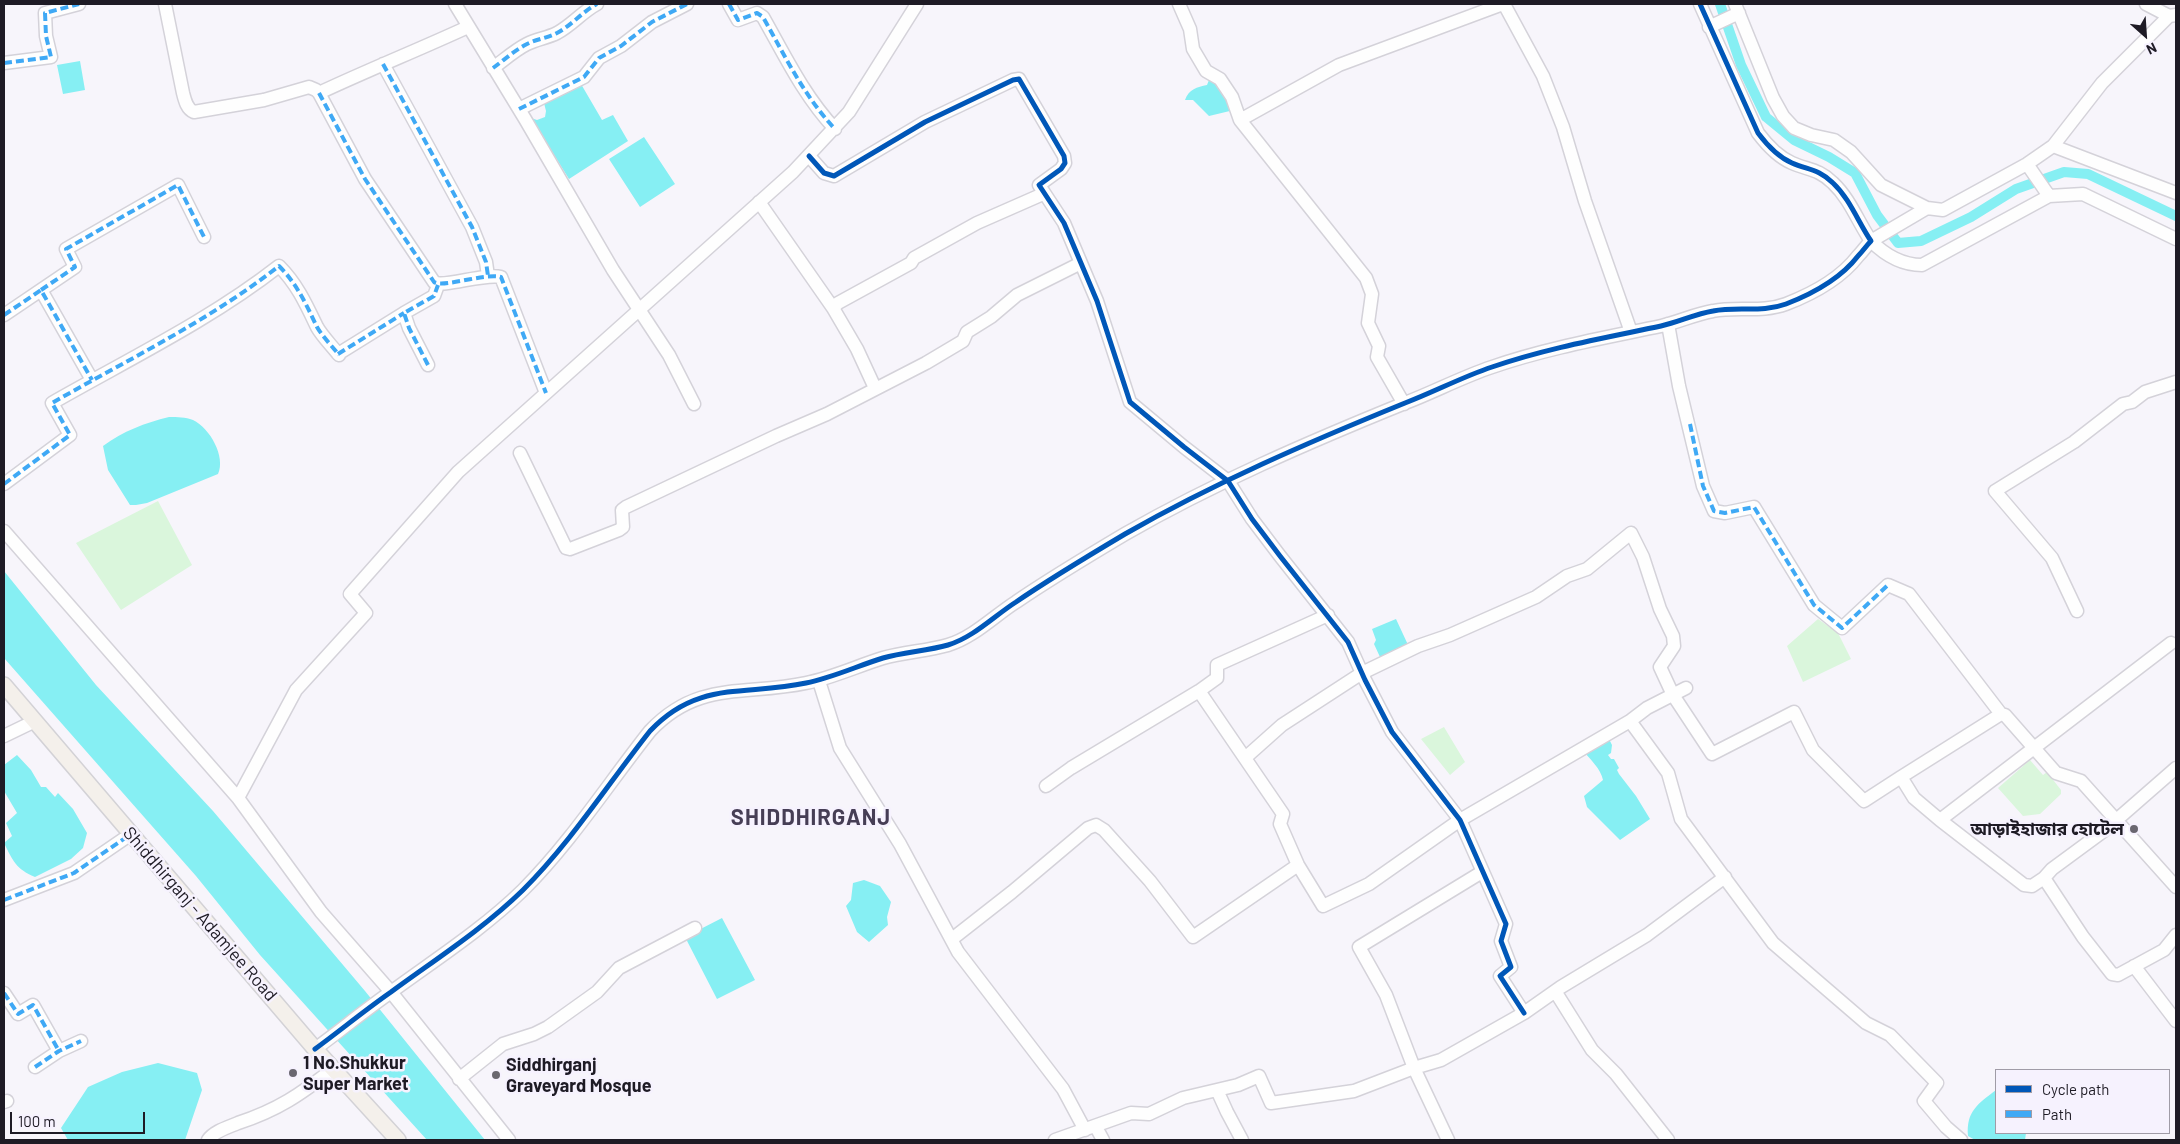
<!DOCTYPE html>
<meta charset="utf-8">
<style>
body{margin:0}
#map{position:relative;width:2180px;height:1144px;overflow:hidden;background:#f7f5fb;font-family:Barlow,sans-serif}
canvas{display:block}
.frame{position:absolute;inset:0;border:5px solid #1e1b25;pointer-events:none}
.legend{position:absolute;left:1995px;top:1069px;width:175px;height:65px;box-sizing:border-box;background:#f6f2fe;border:1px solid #a09ca7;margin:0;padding:6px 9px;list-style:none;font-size:15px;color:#1e1b25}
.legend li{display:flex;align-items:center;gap:10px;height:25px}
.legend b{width:25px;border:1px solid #a09ca7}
.north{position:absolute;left:2120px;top:10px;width:50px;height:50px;-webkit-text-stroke:4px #f6f2fe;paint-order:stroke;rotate:154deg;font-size:14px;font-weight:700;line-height:20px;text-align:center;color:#1e1b25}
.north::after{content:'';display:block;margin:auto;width:18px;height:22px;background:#1e1b25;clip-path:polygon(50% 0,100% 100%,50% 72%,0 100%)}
.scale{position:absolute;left:10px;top:1112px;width:135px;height:22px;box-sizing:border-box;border:2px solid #1e1b25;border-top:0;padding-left:6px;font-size:15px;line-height:18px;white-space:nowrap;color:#1e1b25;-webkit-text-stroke:4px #f6f2fe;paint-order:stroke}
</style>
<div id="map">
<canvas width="2180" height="1144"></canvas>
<div class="frame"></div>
<ul class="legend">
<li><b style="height:6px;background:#0057b8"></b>Cycle path</li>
<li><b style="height:6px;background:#3fa9f5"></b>Path</li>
</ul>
<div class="north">N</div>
<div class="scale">100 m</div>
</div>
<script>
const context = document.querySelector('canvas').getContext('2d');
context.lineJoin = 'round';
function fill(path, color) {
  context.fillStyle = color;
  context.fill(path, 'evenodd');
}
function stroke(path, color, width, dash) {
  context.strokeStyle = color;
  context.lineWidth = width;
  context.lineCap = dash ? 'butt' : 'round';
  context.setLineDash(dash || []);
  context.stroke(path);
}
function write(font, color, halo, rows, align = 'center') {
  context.font = font + ' Barlow,"Noto Sans Bengali",sans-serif';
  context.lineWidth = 5;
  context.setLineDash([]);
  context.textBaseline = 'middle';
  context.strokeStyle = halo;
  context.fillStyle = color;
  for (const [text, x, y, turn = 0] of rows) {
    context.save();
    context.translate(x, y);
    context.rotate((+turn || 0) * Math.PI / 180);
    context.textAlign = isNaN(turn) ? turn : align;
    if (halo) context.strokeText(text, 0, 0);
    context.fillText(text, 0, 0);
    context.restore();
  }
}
const green = new Path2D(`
 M158 501 192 565 121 610 76 543Z
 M1818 619 1838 633 1851 659 1803 682 1787 646Z
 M1444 727 1465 762 1450 775 1421 739Z
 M2030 760 2043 775 2047 772 2061 790V794L2040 814 2023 816 1998 788Z`);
const water = new Path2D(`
 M80 61 85 90 63 94 57 65Z
 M1211 75 1234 110 1209 116 1193 100H1185C1189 89 1197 87 1207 85Z
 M581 84 602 120 613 115 628 141 569 179 531 118 537 120 545 117 546 111 544 103Z
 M644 137 675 184 640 207 609 159Z
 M169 417C178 417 185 417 193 420 210 428 226 457 218 474L147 503 136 505H130L108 470 103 446C123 431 145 423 169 417Z
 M4 571 96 685 213 811 365 991 485 1140H427L260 955 196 876 4 658Z
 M1396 619 1409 647 1380 657 1374 644 1376 640 1372 629Z
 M1609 739 1612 745 1611 753 1608 755 1611 759H1614L1619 768 1617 770 1619 774 1636 796 1650 819 1620 840 1587 807 1584 796 1603 780C1601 769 1590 759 1583 751Z
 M17 755 31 770 41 787H46L55 797 58 793 73 809 87 833 83 848 71 859 35 877C16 869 13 861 4 843L12 836 6 823 17 813 4 791V765Z
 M864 880 880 886 891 902 887 917 888 925 869 942 857 932 846 906 851 900 853 883Z
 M722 918 755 980 717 999 685 937Z
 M158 1063 197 1073 202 1090 185 1140H68L61 1128 88 1087 122 1072Z
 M1996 1090V1133H2026L2025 1140H1975L1968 1136C1966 1111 1978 1104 1996 1090Z`);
const canal = new Path2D(`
 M1720 4 1741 65 1766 117 1794 140 1829 157 1855 173 1877 215 1898 243 1921 241 1971 217 2016 189 2064 172 2088 174 2176 216`);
const minor = new Path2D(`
 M165 4 183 93C185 101 187 109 194 112L264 100 309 87 316 90 319 93C368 70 418 50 468 27
 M455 4 525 119 613 270 669 355 694 404
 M729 4 738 20 757 13 763 17C785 56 804 96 835 129
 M1179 4 1190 29 1193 49 1206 71 1220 79 1232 97 1240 120
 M1504 4 1543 76 1563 127 1585 201 1631 332
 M1735 4 1773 98 1783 116 1794 128 1811 135 1834 140 1851 152 1881 185 1927 208 1943 210 2027 164 2053 146 2102 83 2169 16 2176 15
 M2146 4 2169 16
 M1709 27 1739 13
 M4 63 51 57 46 36 45 13 79 4
 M383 64 472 227 486 262 488 276
 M493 68C504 60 515 50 527 44 537 39 547 38 557 33 572 25 582 12 597 4
 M319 93 365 179 434 282C443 288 484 273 501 277L546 393
 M519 109 584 77 599 58 621 46 652 22 687 4
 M2053 146 2176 193
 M809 156 824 173 834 176 925 122 1013 80 1019 79 1064 156 1065 163 1061 169 1039 185 1064 223 1097 301 1130 402 1184 447 1228 481 1252 519 1280 556 1348 642 1365 680 1392 732 1460 820 1506 924 1501 941 1511 967 1500 976 1524 1013
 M2027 164 2049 196
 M759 202 833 308
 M1927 208 1871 241C1885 255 1902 265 1922 265L2049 196 2083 194 2176 239
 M41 290 75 267 66 249 178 185 204 237
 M4 315 41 290 92 380
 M1668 324 1679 386 1703 486 1714 511 1725 513 1754 507 1814 605 1842 628 1888 585 1909 594 2001 714 2005 715 2056 773 2081 781 2176 887
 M338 354 404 313
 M428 365 409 328 404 313 434 296 438 285
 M875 388 857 349 833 308 838 303 911 263 914 258 977 223 1043 194
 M1404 404 1377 357 1379 346 1368 323 1372 294 1366 278 1240 120 1339 65 1503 4
 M520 453 566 548 570 549 619 530 623 527 622 510 626 507 776 436 827 414 926 363 963 341 967 332 991 317 1017 295 1079 264
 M4 484 70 435 52 403C129 359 210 320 279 266 297 284 306 304 317 327 322 336 332 346 339 355
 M4 531 238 798 321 912 391 992 509 1140
 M2077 611 2052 558 1995 491 2074 442 2123 404 2132 402 2145 392 2176 382
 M1328 615 1217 665V678L1199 691 1283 814 1280 824 1298 865 1323 906 1369 884 1460 820 1630 721 1668 773 1681 819 1773 943 1866 1023 1890 1035 1937 1083 1924 1101 1946 1127 1961 1140
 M819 681 840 748 900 844 958 952 1063 1089 1085 1130
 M1630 721 1647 708 1686 688
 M4 736 35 721
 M1245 758 1282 725 1362 673 1418 646 1450 635 1536 597 1567 576 1587 569 1631 533 1643 557 1660 609 1673 636 1674 646 1660 667 1673 695 1712 754 1794 712 1813 750 1864 801 1901 777 1914 798 1940 820 2171 643
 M2176 768 2105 830 2052 869 2044 878 2083 937 2112 974 2118 975 2164 950 2176 935
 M1901 777 2001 714
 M1046 786 1071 768 1199 691
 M238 798 296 690 366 613 350 594 458 472 793 172 849 112 917 4
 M1940 820 2024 885 2032 886 2044 878
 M4 900 74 873 131 834
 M952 939 1012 892 1088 828 1096 825 1104 830 1150 881 1193 937 1298 865
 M2134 966 2176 1021
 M1555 991 1592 1050 1616 1074 1668 1140
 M4 993 18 1014 33 1005 59 1051
 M315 1049C341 1030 365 1010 391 992 436 959 483 929 523 890 571 842 608 784 650 731 698 680 745 696 806 683 832 678 857 666 883 658 904 652 927 651 948 645 974 637 994 616 1016 602 1051 578 1088 556 1125 534 1214 483 1309 442 1405 403 1434 392 1462 377 1492 367 1547 348 1604 338 1661 326 1679 322 1695 314 1713 311 1737 306 1762 313 1786 304 1812 294 1841 278 1858 256 1863 251 1866 246 1871 241 1858 222 1850 199 1833 183 1819 169 1808 170 1792 163 1778 157 1767 145 1758 133L1700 4
 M35 1067 59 1051 81 1041
 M459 1079 503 1044 534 1034 548 1027 597 992 619 968 695 928
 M1217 1090 1227 1112 1242 1140
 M4 1102 7 1101
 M1096 1127 1103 1140
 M208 1140C214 1131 229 1127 238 1123 278 1110 301 1094 333 1069
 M1055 1140 1131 1113 1149 1114 1183 1098 1238 1085 1259 1076 1271 1103 1354 1091 1414 1068 1441 1060 1524 1013 1561 987 1647 935 1725 877
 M1448 1140 1414 1068 1386 995 1359 947 1482 872`);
const major = new Path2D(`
 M4 685 315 1049 398 1140`);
const quiet = new Path2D(`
 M729 4 738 20 757 13 763 17C785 56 804 96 835 129
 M4 63 51 57 46 36 45 13 79 4
 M383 64 472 227 486 262 488 276
 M493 68C504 60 515 50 527 44 537 39 547 38 557 33 572 25 582 12 597 4
 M319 93 365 179 434 282C443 288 484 273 501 277L546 393
 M519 109 584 77 599 58 621 46 652 22 687 4
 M41 290 75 267 66 249 178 185 204 237
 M4 315 41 290 92 380
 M338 354 404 313
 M428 365 409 328 404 313 434 296 438 285
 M1690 424 1703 486 1714 511 1725 513 1754 507 1814 605 1842 628 1888 585
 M4 484 70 435 52 403C129 359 210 320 279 266 297 284 306 304 317 327 322 336 332 346 339 355
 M4 900 74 873 131 834
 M4 993 18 1014 33 1005 59 1051
 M35 1067 59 1051 81 1041`);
const cycleway = new Path2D(`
 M809 156 824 173 834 176 925 122 1013 80 1019 79 1064 156 1065 163 1061 169 1039 185 1064 223 1097 301 1130 402 1184 447 1228 481 1252 519 1280 556 1348 642 1365 680 1392 732 1460 820 1506 924 1501 941 1511 967 1500 976 1524 1013
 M315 1049C341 1030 365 1010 391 992 436 959 483 929 523 890 571 842 608 784 650 731 698 680 745 696 806 683 832 678 857 666 883 658 904 652 927 651 948 645 974 637 994 616 1016 602 1051 578 1088 556 1125 534 1214 483 1309 442 1405 403 1434 392 1462 377 1492 367 1547 348 1604 338 1661 326 1679 322 1695 314 1713 311 1737 306 1762 313 1786 304 1812 294 1841 278 1858 256 1863 251 1866 246 1871 241 1858 222 1850 199 1833 183 1819 169 1808 170 1792 163 1778 157 1767 145 1758 133L1700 4`);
const markers = [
 [2134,829,5,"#6a6770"],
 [293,1073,5,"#6a6770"],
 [496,1075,5,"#6a6770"]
];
const poiNames = [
 ["আড়াইহাজার হোটেল",2124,829,"right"],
 ["1 No.Shukkur",303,1063],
 ["Super Market",303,1084],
 ["Siddhirganj",506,1065],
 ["Graveyard Mosque",506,1086]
];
const streetNames = [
 ["Shiddhirganj - Adamjee Road",200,914,49]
];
const districtNames = [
 ["SHIDDHIRGANJ",811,818]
];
fill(green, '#daf6dc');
fill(water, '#86eff3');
stroke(canal, '#86eff3', 10);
stroke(minor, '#d4d2d9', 15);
stroke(major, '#d3d2d6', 18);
stroke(minor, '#fefefe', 12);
stroke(major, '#f4f0eb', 15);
stroke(quiet, '#3fa9f5', 4, [8, 4]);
stroke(cycleway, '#0057b8', 5);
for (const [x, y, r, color] of markers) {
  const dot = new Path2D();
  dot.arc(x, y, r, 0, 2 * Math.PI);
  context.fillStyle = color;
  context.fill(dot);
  stroke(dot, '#f6f2fe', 2);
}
write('bold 18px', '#1e1b25', '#f6f2fe', poiNames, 'left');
write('18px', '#1e1b25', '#f6f2fe', streetNames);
context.letterSpacing = '1px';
write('bold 22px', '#463e55', '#f6f2fe', districtNames);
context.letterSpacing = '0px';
</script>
